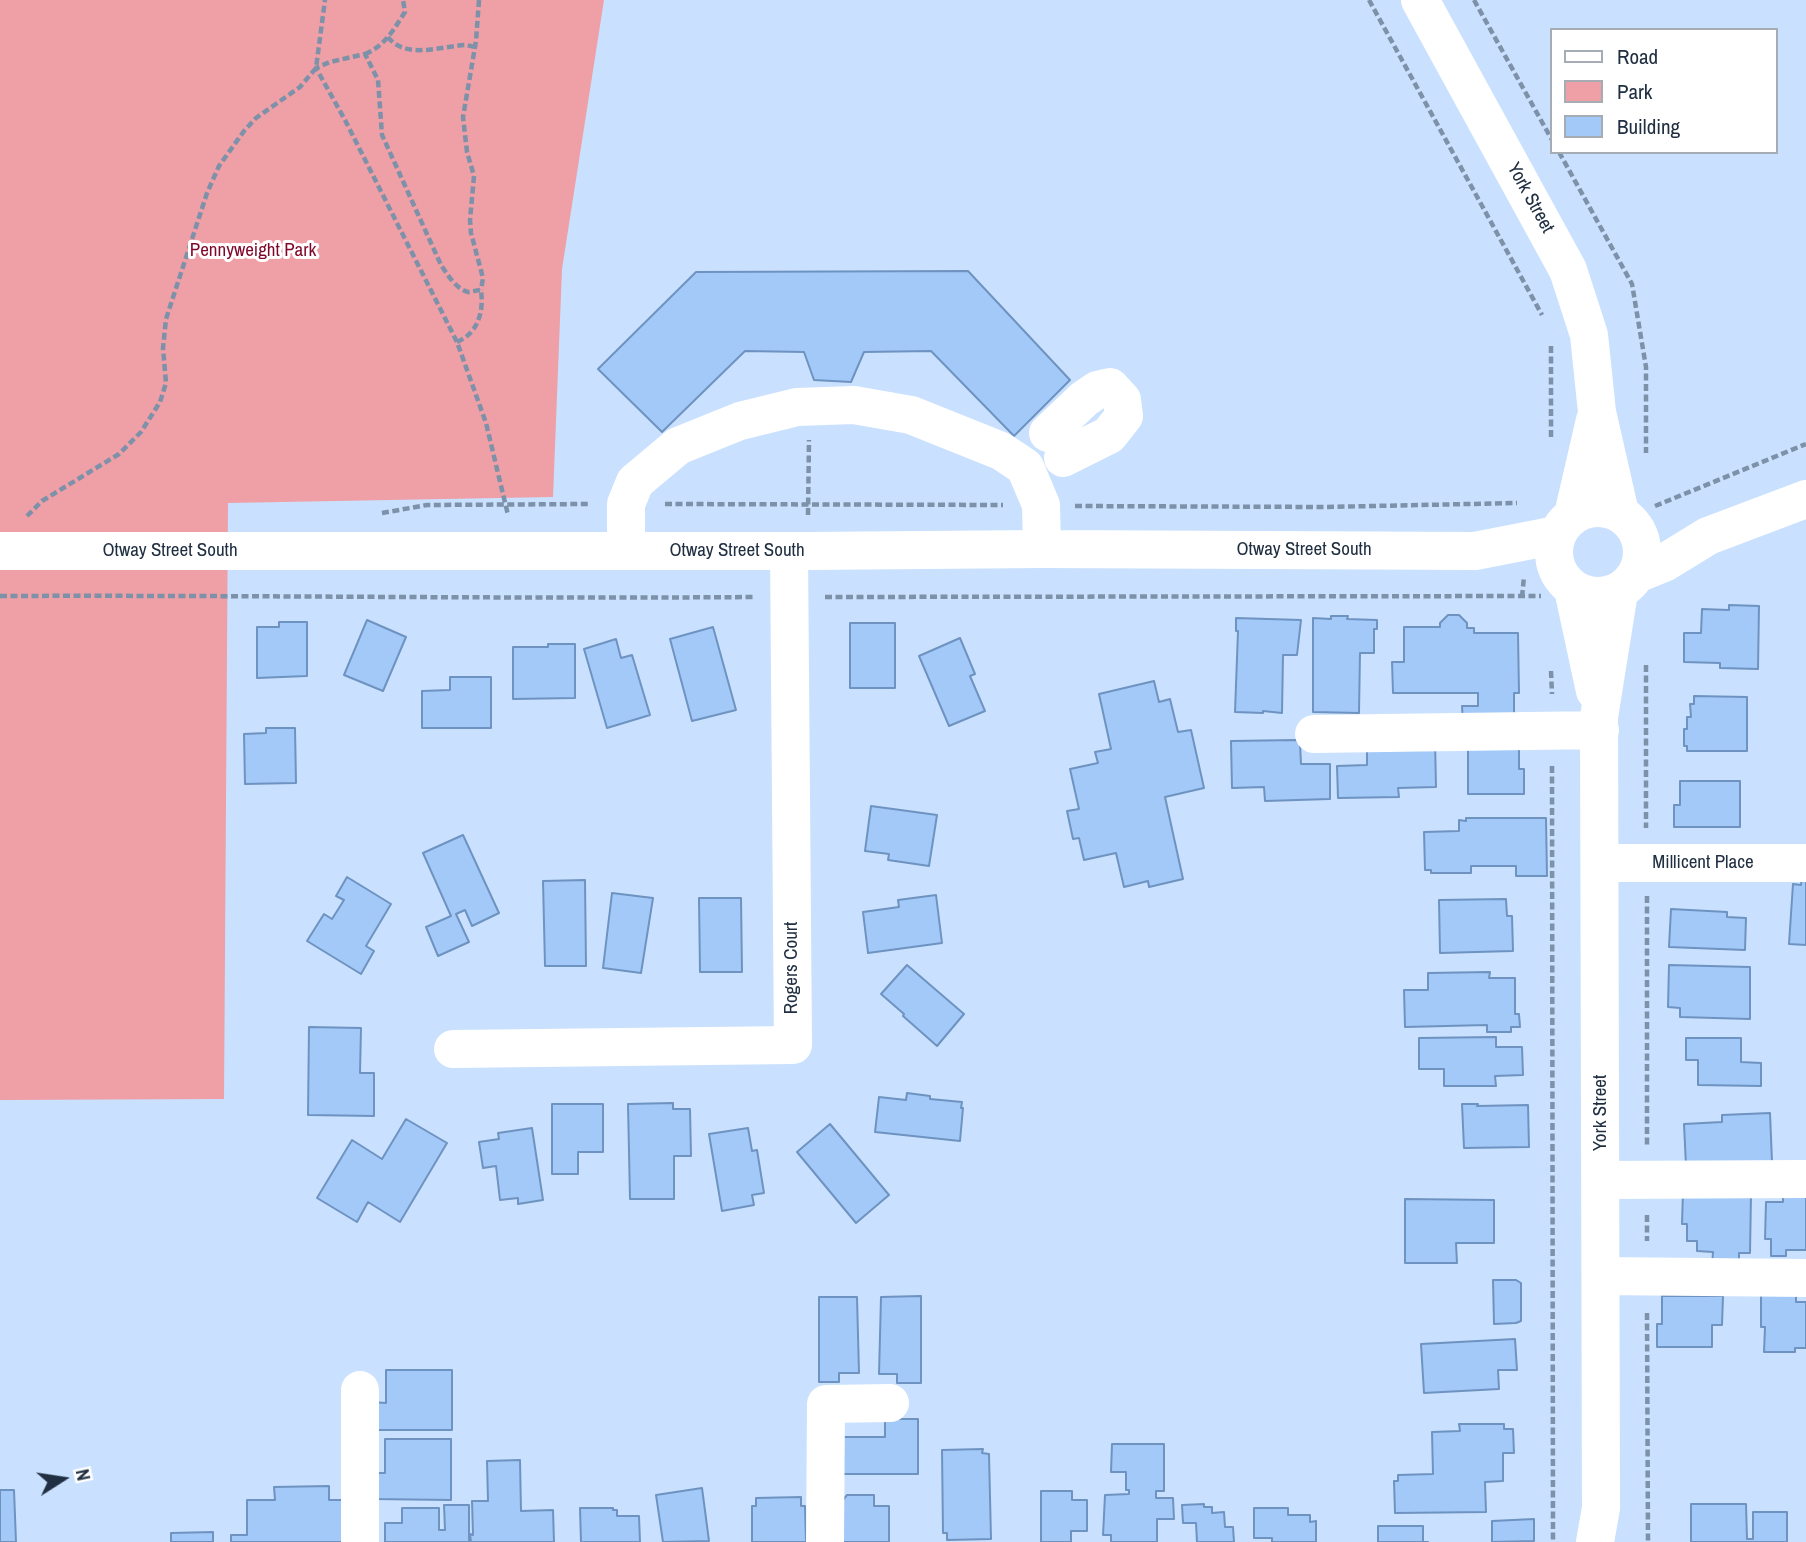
<!DOCTYPE html>
<style>
body{margin:0}
#map{position:relative;width:1806px;height:1542px;overflow:hidden;background:#c9e1fe;font-family:"Archivo Narrow",sans-serif}
canvas{display:block}
.legend{position:absolute;left:1550px;top:28px;width:228px;height:126px;box-sizing:border-box;background:#fff;border:2px solid #a6acb3;margin:0;padding:9px 12px;list-style:none;font-size:21px;color:#202f41}
.legend li{display:flex;align-items:center;gap:14px;height:35px}
.legend b{width:35px;border:2px solid #a6acb3}
.north{position:absolute;left:28px;top:1444px;width:70px;height:70px;-webkit-text-stroke:5px #fff;paint-order:stroke;rotate:78deg;font-size:19px;font-weight:700;line-height:28px;text-align:center;color:#202f41}
.north::after{content:'';display:block;margin:auto;width:24px;height:32px;background:#202f41;clip-path:polygon(50% 0,100% 100%,50% 72%,0 100%)}
</style>
<div id="map">
<canvas width="1806" height="1542"></canvas>
<ul class="legend">
<li><b style="height:9px;background:#fff"></b>Road</li>
<li><b style="height:19px;background:#ef9fa6"></b>Park</li>
<li><b style="height:19px;background:#a3c9f9"></b>Building</li>
</ul>
<div class="north">N</div>
</div>
<script>
const context = document.querySelector('canvas').getContext('2d');
context.lineJoin = 'round';
function fill(path, color) {
  context.fillStyle = color;
  context.fill(path, 'evenodd');
}
function stroke(path, color, width, dash) {
  context.strokeStyle = color;
  context.lineWidth = width;
  context.lineCap = dash ? 'butt' : 'round';
  context.setLineDash(dash || []);
  context.stroke(path);
}
function write(font, color, halo, rows, align = 'center') {
  context.font = font + ' "Archivo Narrow",sans-serif';
  context.lineWidth = 6;
  context.setLineDash([]);
  context.textBaseline = 'middle';
  context.strokeStyle = halo;
  context.fillStyle = color;
  for (const [text, x, y, turn = 0] of rows) {
    context.save();
    context.translate(x, y);
    context.rotate((+turn || 0) * Math.PI / 180);
    context.textAlign = isNaN(turn) ? turn : align;
    if (halo) context.strokeText(text, 0, 0);
    context.fillText(text, 0, 0);
    context.restore();
  }
}
const green = new Path2D(`
 M0 0H604L562 269 553 497 228 503 224 1099 0 1100Z`);
const building = new Path2D(`
 M968 271 1070 380 1014 436 931 351 864 352 851 382 814 380 804 352 745 351 662 432 598 369 696 272Z
 M1729 605 1759 606 1758 669 1720 668V663L1684 662V633H1701L1702 609 1729 610Z
 M1448 615H1459L1467 623V628H1474V633H1518L1519 693H1514V722L1463 723 1462 706H1478V693H1393L1392 662H1404V627H1440V623Z
 M1331 616H1348L1347 619 1377 620V629H1374V653H1360L1359 713 1313 712V618L1331 619Z
 M1236 618 1301 620 1297 655H1283L1282 713 1263 711V713L1235 712 1238 631H1236Z
 M367 620 406 637 383 691 344 675Z
 M279 622H307V676L257 678V627H279Z
 M850 623H895V688H850Z
 M713 627 736 710 692 721 670 639Z
 M960 638 975 674 970 676 985 711 949 726 919 656Z
 M616 639 621 658 632 655 650 715 607 728 584 649Z
 M548 644H575V698L513 699V647H548Z
 M450 677H491V728H422V691L450 690Z
 M1154 681 1159 702 1170 699 1178 732 1191 730 1204 788 1165 797 1183 879 1149 887 1148 881 1124 887 1116 853 1084 860 1079 838 1073 839 1067 811 1079 809 1070 769 1098 763 1095 752 1111 749 1099 694Z
 M1694 696 1747 697V751H1687V746H1684V729H1687V717H1691L1690 704H1694Z
 M266 728H295L296 783 245 784 244 734 266 733Z
 M1297 740 1300 743 1301 764H1330V799L1265 801 1264 787 1232 788 1231 741Z
 M1435 740 1436 787 1398 788 1399 797 1338 798 1337 766 1367 765V742Z
 M1468 740H1519V769H1524V794H1468Z
 M1680 781H1740V827H1674V805H1680Z
 M871 806 937 815 929 866 888 860 889 854 865 851Z
 M1466 818H1546L1547 876H1516V866H1471V873H1431V870H1425L1424 832 1459 831V820L1466 821Z
 M463 835 499 913 472 926 465 910 456 914 469 942 438 956 426 927 451 916 423 853Z
 M1802 876 1806 877V945L1789 944 1793 884 1801 885Z
 M347 877 391 904 366 946 374 951 361 974 307 941 324 914 332 919 344 900 336 896Z
 M585 880 586 966H545L543 881Z
 M612 893 653 898 641 973 603 968Z
 M936 895 942 943 868 953 863 912 899 907 898 900Z
 M699 898H741L742 972H700Z
 M1506 899 1507 916H1512L1513 951 1440 953 1439 900Z
 M1671 909 1727 912V917L1746 918 1745 950 1669 947Z
 M907 965 964 1014 937 1046 903 1016 904 1014 881 994Z
 M1669 965 1750 967V1019L1680 1017V1008L1668 1007Z
 M1490 972 1489 978H1515V1014H1519L1520 1027H1511V1032H1487V1025L1405 1027 1404 990H1428V973Z
 M309 1027 361 1028 360 1073H374V1116L308 1115Z
 M1496 1037V1047H1522L1523 1075 1495 1076 1496 1086H1444V1069H1419V1038Z
 M1686 1038H1741V1062L1761 1063V1086L1698 1085V1060H1686Z
 M907 1093 930 1096V1099L962 1102 961 1108H963L960 1141 875 1132 879 1097 906 1100Z
 M673 1103V1109H690L691 1156H674V1199H630L628 1104Z
 M552 1104H603V1152H578V1174H552Z
 M1462 1104H1478L1477 1106 1528 1105 1529 1147 1464 1148Z
 M1770 1113 1772 1162 1686 1166 1684 1124 1722 1122V1115Z
 M406 1119 447 1143 400 1222 368 1202 357 1222 317 1198 352 1140 382 1159Z
 M830 1124 889 1195 856 1223 797 1152Z
 M532 1128 543 1200 518 1204V1198L500 1200 496 1166 483 1168 479 1142 499 1139 498 1133Z
 M748 1128 752 1151 757 1150 764 1193 752 1195 754 1205 722 1211 709 1134Z
 M1683 1191 1751 1194 1750 1253H1739V1266H1712L1713 1252 1697 1251V1241H1687V1224H1682Z
 M1806 1191V1250H1786V1256H1771V1239H1765L1766 1202H1783V1196Z
 M1405 1199 1494 1200V1243H1456L1457 1263H1405Z
 M1493 1280H1516L1521 1283V1321L1516 1323 1494 1324Z
 M1796 1290V1302H1806V1348H1795V1352H1764L1765 1327H1761V1293Z
 M921 1296V1383H897V1374H879L881 1297Z
 M1662 1296H1723L1722 1325H1712V1347H1657V1324H1662Z
 M819 1297H857L859 1373H839V1382H819Z
 M1515 1339 1517 1370H1498L1499 1389 1424 1393 1421 1344Z
 M386 1370H452V1430H372V1402L386 1403Z
 M885 1419H918V1474H842V1437H885Z
 M1459 1424H1504V1429H1513L1514 1453H1503V1481L1485 1482 1486 1512 1395 1513 1394 1481H1398V1475L1433 1474 1432 1432 1460 1431Z
 M385 1439H451V1500L372 1499V1473H385Z
 M1112 1444H1164V1491H1156V1498H1173L1174 1519H1157V1542H1111V1535H1103L1105 1495 1129 1494V1490H1126V1472H1111Z
 M983 1449 982 1453 989 1454 991 1539 947 1540V1533H943L942 1450Z
 M520 1460 521 1511 553 1510 554 1542H471L470 1534 473 1535 472 1501H488L487 1461Z
 M329 1486V1500H344L345 1542H231V1535H247V1500H275L274 1487Z
 M702 1488 709 1541 663 1542 656 1495Z
 M0 1490H14L16 1542H0Z
 M1041 1491H1072V1500H1087V1531H1071V1542H1041Z
 M847 1495H874V1506H889V1542H833L838 1506Z
 M801 1497V1506H805L806 1542H752V1506H756V1498Z
 M1204 1504V1507H1212V1513L1224 1512 1225 1527H1233L1234 1542H1197L1196 1523H1183L1182 1505Z
 M1691 1504H1746L1747 1539H1753V1512H1787V1542H1691Z
 M444 1505H469V1542H385V1523H402V1508H439V1530H445Z
 M580 1508H613V1510H617V1516H639L640 1542H581Z
 M1254 1508H1288V1515H1310V1522L1316 1521V1542H1272V1538H1254Z
 M1534 1519V1541L1492 1542V1521Z
 M1378 1526H1423V1542H1428H1378Z
 M213 1532V1542H171V1533Z`);
const path = new Path2D(`
 M479 0 476 41 463 117 467 152 474 176 470 220 471 233 483 278 481 290
 M1369 0 1542 315
 M1474 0 1552 140
 M388 37C405 60 442 46 466 45L475 47
 M365 54C385 46 394 29 405 12L403 0
 M1559 152 1632 284 1646 367V453
 M457 342C478 333 484 312 481 290 477 290 473 292 468 292 456 289 447 274 441 265L382 135 378 80 365 54 330 62 316 68 345 120 457 342 486 423 508 515
 M1551 346V439
 M665 504 1003 505
 M1075 506 1325 507 1517 503
 M1655 506 1806 444
 M382 513 427 505 590 504
 M808 515 809 440
 M27 516 42 501 119 454 141 432 160 402 166 383 163 348 166 319 207 193 219 166 244 131 256 118 300 87 316 68 325 0
 M0 596C251 595 502 599 753 597
 M825 597 1541 596
 M1522 597 1524 577
 M1646 665V828
 M1551 671 1552 694
 M1552 766 1553 1542
 M1647 896V1147
 M1647 1215V1241
 M1647 1313 1648 1542`);
const minor = new Path2D(`
 M1420 0 1568 270 1589 335 1597 412 1620 513
 M1048 433 1084 399 1097 390 1110 387 1122 400 1124 416 1109 435 1063 458
 M1554 552a44 44 0 1 1 88 0a44 44 0 1 1-88 0Z
 M1573 515 1595 420
 M626 550V504L635 482 678 446 740 421 797 407 854 405 911 415 1001 451 1025 467 1041 505 1042 549
 M0 551H808L1042 549 1475 551 1557 535
 M1637 574 1664 563 1708 536 1806 499
 M1573 589 1595 691
 M1314 734 1600 730
 M1600 863H1806
 M453 1049 793 1045 789 551
 M1601 1180 1806 1179
 M1601 1276 1806 1278
 M360 1390V1542
 M825 1542 826 1404 890 1403
 M1595 1542 1601 1508 1599 717 1619 592`);
const streetNames = [
 ["York Street",1530,198,61],
 ["Otway Street South",1304,550],
 ["Otway Street South",170,551],
 ["Otway Street South",737,551],
 ["Millicent Place",1703,863],
 ["Rogers Court",792,968,-90],
 ["York Street",1601,1113,-90]
];
const parkNames = [
 ["Pennyweight Park",253,251]
];
fill(green, '#ef9fa6');
fill(building, '#a3c9f9');
stroke(building, '#6e93c0', 2);
stroke(path, '#7d91a9', 4.5, [7, 3.5]);
stroke(minor, '#fff', 38);
write('19px', '#202f41', '#fff', streetNames);
write('19px', '#7f082a', '#fff', parkNames);
</script>
